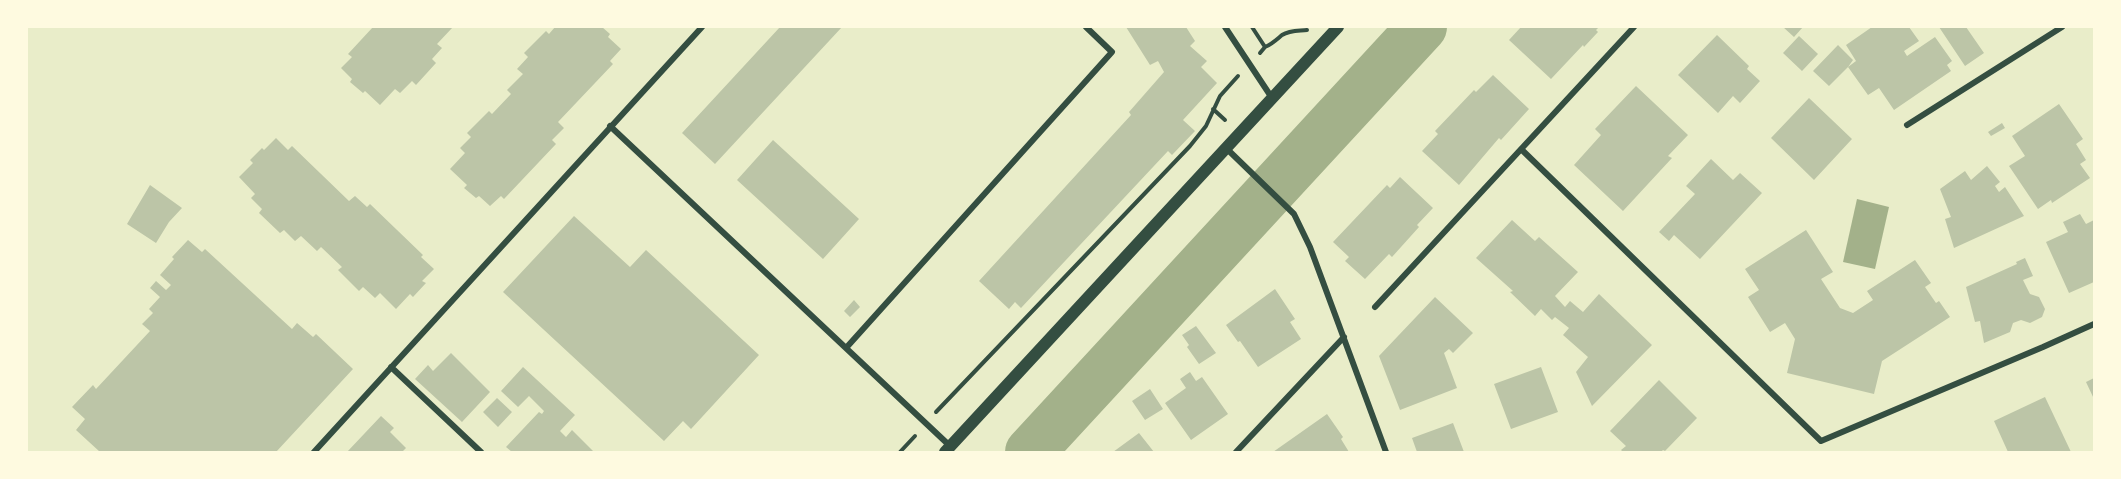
<!DOCTYPE html>
<style>
body{margin:0}
#map{position:relative;width:2121px;height:479px;overflow:hidden;background:#e9edc9;font-family:Arial,sans-serif}
canvas{display:block}
.frame{position:absolute;inset:0;border:28px solid #fefae0;pointer-events:none}
</style>
<div id="map">
<canvas width="2121" height="479"></canvas>
<div class="frame"></div>
</div>
<script>
const context = document.querySelector('canvas').getContext('2d');
context.lineJoin = 'round';
function fill(path, color) {
  context.fillStyle = color;
  context.fill(path, 'evenodd');
}
function stroke(path, color, width, dash) {
  context.strokeStyle = color;
  context.lineWidth = width;
  context.lineCap = dash ? 'butt' : 'round';
  context.setLineDash(dash || []);
  context.stroke(path);
}
const water = new Path2D(`
 M1857 199 1889 207 1875 269 1843 262Z`);
const river = new Path2D(`
 M1030 452 1422 27`);
const building = new Path2D(`
 M373 27H453L437 44 442 48 432 59 436 63 416 85 412 81 400 93 395 89 380 105 365 91 363 93 350 82 352 79 341 68 352 57 348 54Z
 M555 27H602L610 34 608 37 621 49 610 61 613 64 558 122 564 128 552 140 556 144 504 199 501 196 490 206 479 196 476 198 464 188 467 185 450 169 465 153 460 148 471 137 467 133 489 111 492 114 511 94 507 90 523 74 517 69 528 57 524 53 546 31 549 34Z
 M780 27H842L715 164 682 133Z
 M1126 27H1186L1195 41 1190 46 1207 61 1201 67 1217 83 1183 120 1195 131 1172 155 1168 151 1021 308 1015 302 1009 309 979 281 1131 115 1129 112 1164 72 1158 61 1150 65Z
 M1521 27H1599L1596 30 1598 32 1584 47 1583 45 1551 79 1509 40Z
 M1783 27H1803L1794 37Z
 M1872 27H1909L1919 41 1904 51 1907 56 1935 37 1952 61 1947 65 1951 71 1894 110 1879 88 1868 95 1848 67 1829 86 1813 71 1838 45 1853 60 1848 67 1856 61 1846 45Z
 M1939 27H1966L1984 53 1965 66Z
 M1717 35 1749 66 1747 69 1760 81 1740 103 1733 96 1718 113 1678 75Z
 M1799 36 1818 54 1802 71 1783 53Z
 M1493 75 1529 109 1501 140 1499 138 1459 185 1422 151 1438 134 1435 131 1474 90 1476 92Z
 M1636 86 1688 135 1668 156 1672 158 1623 211 1574 165 1601 135 1595 129Z
 M1809 98 1852 139 1814 180 1771 138Z
 M2059 104 2083 139 2076 144 2086 160 2080 164 2090 178 2052 203 2051 200 2038 209 2009 166 2025 156 2012 136Z
 M2002 123 2005 128 1991 136 1988 132Z
 M276 138 288 150 292 146 349 201 355 196 367 207 370 204 423 255 421 257 434 269 422 281 426 283 413 297 410 294 396 309 380 293 375 298 363 287 359 291 338 270 342 267 321 247 317 251 301 236 295 241 284 230 280 233 259 213 262 209 251 198 255 194 239 177 253 163 250 160 262 148 264 150Z
 M773 140 859 219 823 259 737 180Z
 M1711 159 1733 180 1740 173 1762 193 1700 259 1674 235 1669 241 1659 232 1695 194 1686 186Z
 M1987 166 2000 182 1995 186 1999 192 2005 187 2024 216 1954 248 1945 219 1951 217 1940 189 1965 171 1971 180Z
 M1400 177 1433 208 1417 225 1419 227 1392 257 1389 254 1365 279 1345 261 1349 257 1333 242 1387 185 1390 188Z
 M150 185 182 208 169 222 156 243 127 224Z
 M2080 214 2086 224 2094 220V282L2069 293 2046 242 2068 232 2063 222Z
 M574 216 630 267 646 250 759 355 691 429 683 421 664 441 503 292Z
 M1512 220 1535 241 1539 237 1578 272 1555 296 1565 307 1570 301 1583 312 1599 294 1652 345 1592 406 1576 372 1588 357 1563 335 1569 328 1555 317 1552 320 1541 309 1535 316 1510 292 1513 291 1476 258Z
 M1806 230 1833 272 1821 279 1840 308 1853 313 1873 300 1867 291 1915 260 1931 283 1925 287 1936 303 1939 301 1950 317 1882 361 1874 394 1787 373 1795 339 1785 323 1770 332 1748 297 1759 290 1745 269Z
 M188 240 202 252 205 249 292 329 297 323 313 337 316 334 353 369 276 452H100L76 430 85 419 72 407 93 385 96 389 150 331 142 324 153 313 149 309 160 297 150 288 156 281 166 290 171 285 160 275 174 259 172 257Z
 M2025 258 2033 276 2023 280 2030 294 2039 297 2045 309 2042 317 2030 323 2021 320 2013 323 2010 332 1984 343 1980 321 1975 322 1966 287 2017 264 2016 262Z
 M1275 289 1295 319 1290 322 1301 339 1258 367 1240 341 1238 342 1226 325Z
 M1435 297 1473 333 1453 353 1449 349 1444 353 1457 388 1400 410 1379 356Z
 M854 300 860 307 850 317 844 311Z
 M1196 326 1216 353 1199 364 1187 347 1189 345 1182 335Z
 M451 353 490 392 462 422 415 379 428 365 433 371Z
 M523 367 575 415 560 431 566 437 572 430 594 452H512L506 447 539 412 542 414 544 411 529 396 518 407 501 391Z
 M1541 367 1558 412 1511 429 1494 384Z
 M1190 372 1196 381 1202 377 1228 414 1191 440 1165 403 1186 388 1180 379Z
 M2094 378V399L2086 382Z
 M1659 380 1697 418 1665 451 1663 450 1661 452H1623L1621 450 1626 446 1610 431Z
 M1150 389 1163 409 1145 420 1132 401Z
 M2045 397 2071 452H2008L1994 421Z
 M497 398 512 412 498 427 483 412Z
 M1327 414 1343 437 1341 439 1349 452H1273Z
 M381 416 394 428 390 432 406 448 402 452H347Z
 M1453 423 1464 452H1417L1412 438Z
 M1139 433 1154 452H1113Z`);
const path = new Path2D(`
 M1252 27 1265 47 1260 53
 M1265 47C1272 44 1276 40 1282 35 1290 30 1299 31 1307 30
 M1213 109 1225 120
 M936 412 1190 146 1206 126 1220 96 1238 76
 M900 452 915 436`);
const minor = new Path2D(`
 M1225 27 1272 98
 M1907 125 2062 27
 M610 126 950 446
 M1226 148 1294 214 1310 247 1386 452
 M1521 149 1821 441 2043 347 2094 324
 M1375 307 1634 27
 M846 348 1112 52 1086 27
 M391 367 481 452
 M314 452 702 27
 M1236 452 1344 337`);
const secondary = new Path2D(`
 M945 452 1338 27`);
fill(water, '#a3b18a');
stroke(river, '#a3b18a', 50);
fill(building, '#bcc5a7');
stroke(path, '#344e41', 4);
stroke(minor, '#344e41', 6);
stroke(secondary, '#344e41', 12);
</script>
